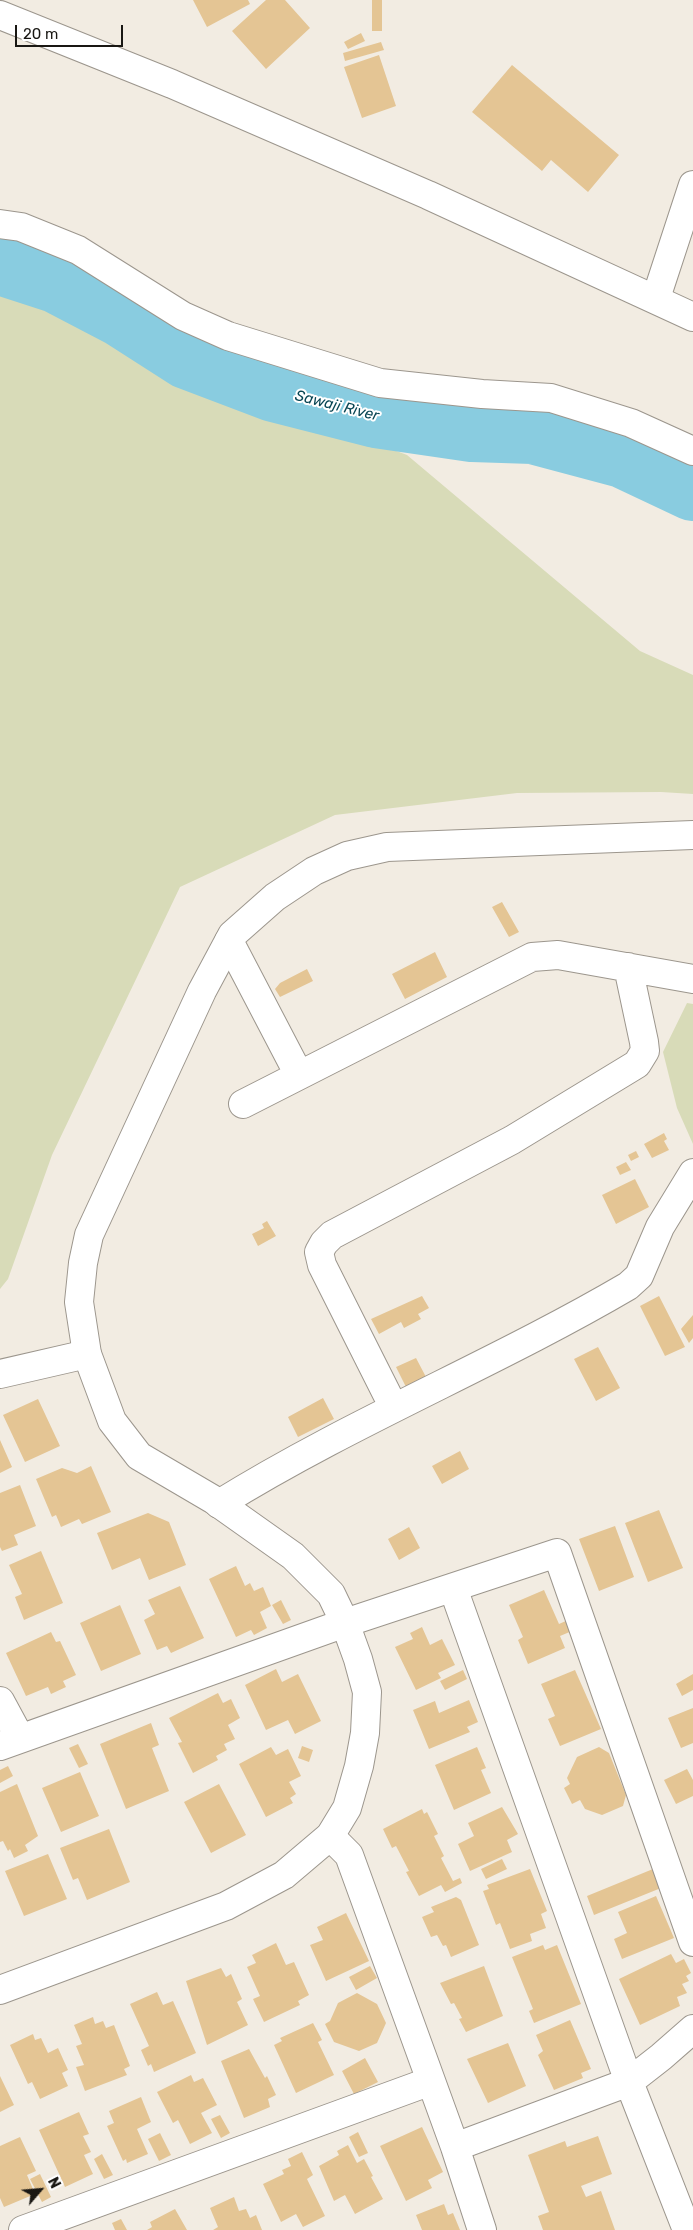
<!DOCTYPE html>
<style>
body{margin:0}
#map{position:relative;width:693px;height:2230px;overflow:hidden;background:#f2ece2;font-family:Rubik,sans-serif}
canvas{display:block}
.north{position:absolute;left:15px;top:2165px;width:50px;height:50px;-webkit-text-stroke:4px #fff;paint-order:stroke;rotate:63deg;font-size:14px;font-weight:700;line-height:20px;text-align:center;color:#191713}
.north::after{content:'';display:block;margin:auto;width:18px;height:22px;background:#191713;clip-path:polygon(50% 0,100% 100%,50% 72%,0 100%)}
.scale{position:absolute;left:15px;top:25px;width:108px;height:22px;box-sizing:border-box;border:2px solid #191713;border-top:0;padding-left:6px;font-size:15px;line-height:18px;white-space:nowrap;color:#191713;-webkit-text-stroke:4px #fff;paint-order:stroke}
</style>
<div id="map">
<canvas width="693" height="2230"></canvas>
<div class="north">N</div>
<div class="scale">20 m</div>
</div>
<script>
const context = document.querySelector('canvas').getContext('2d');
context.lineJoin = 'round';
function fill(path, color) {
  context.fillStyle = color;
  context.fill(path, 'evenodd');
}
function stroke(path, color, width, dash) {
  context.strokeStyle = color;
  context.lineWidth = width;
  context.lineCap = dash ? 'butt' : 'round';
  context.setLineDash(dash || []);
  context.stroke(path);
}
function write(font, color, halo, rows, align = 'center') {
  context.font = font + ' Rubik,sans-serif';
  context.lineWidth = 4;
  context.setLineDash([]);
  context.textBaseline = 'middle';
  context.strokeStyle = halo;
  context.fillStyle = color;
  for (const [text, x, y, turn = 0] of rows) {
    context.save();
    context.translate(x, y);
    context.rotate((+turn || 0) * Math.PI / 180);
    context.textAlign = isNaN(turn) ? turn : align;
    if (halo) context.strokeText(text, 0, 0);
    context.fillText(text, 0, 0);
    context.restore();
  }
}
const green = new Path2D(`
 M0 263 192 373 407 455 640 651 693 675V794L661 792 517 793 335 815 180 887 52 1155 8 1279 0 1289Z
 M687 1003 693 1004V1144L677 1108 663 1052Z`);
const river = new Path2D(`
 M0 263 56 281 123 316 187 357 274 390 376 416 472 430 533 432 623 456 693 489`);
const building = new Path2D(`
 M193 0H248L250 4 207 27Z
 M266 0H285L310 28 266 69 232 31Z
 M372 0H382V31H372Z
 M361 33 365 41 348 49 344 42Z
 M381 42 384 50 345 61 343 53Z
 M379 55 396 106 362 118 344 67Z
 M512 65 619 155 588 192 551 160 542 171 472 112Z
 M502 902 519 932 509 937 492 907Z
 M435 952 447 977 405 999 392 974Z
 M307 969 313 981 280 997 275 989 280 983Z
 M664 1133 667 1139 664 1141 669 1150 652 1158 644 1144Z
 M636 1151 639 1157 631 1161 628 1155Z
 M626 1162 631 1170 620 1175 616 1167Z
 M635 1179 649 1207 616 1224 602 1195Z
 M267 1221 276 1236 258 1246 252 1234 264 1228 262 1224Z
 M422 1296 429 1308 418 1314 421 1319 404 1328 401 1322 379 1334 371 1319Z
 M659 1296 685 1347 665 1356 640 1306Z
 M693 1315V1338L689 1343 681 1329Z
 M598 1347 620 1388 596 1401 574 1359Z
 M416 1358 426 1377 406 1387 396 1367Z
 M323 1398 334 1419 298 1437 288 1417Z
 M38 1399 60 1446 25 1462 3 1415Z
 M0 1440 12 1467 0 1473Z
 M460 1451 469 1469 442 1484 432 1466Z
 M91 1466 111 1512 82 1524 79 1519 61 1527 56 1515 52 1517 36 1479 62 1468 77 1473Z
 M20 1485 36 1526 14 1535 18 1545 2 1551 0 1547V1493Z
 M659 1510 683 1568 648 1582 625 1523Z
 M148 1513 169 1522 186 1565 149 1580 140 1558 112 1570 97 1533Z
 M615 1526 634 1577 599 1591 579 1539Z
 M409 1527 420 1548 399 1560 388 1539Z
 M41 1551 63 1603 24 1620 15 1597 22 1594 9 1565Z
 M236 1566 245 1586 250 1583 254 1591 263 1587 271 1606 260 1612 267 1628 254 1635 251 1630 236 1637 209 1579Z
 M180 1586 204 1638 171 1653 167 1646 157 1650 144 1620 155 1614 148 1600Z
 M544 1590 559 1624 568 1620 572 1631 560 1636 565 1648 528 1664 518 1640 523 1637 509 1605Z
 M281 1600 291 1620 283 1624 272 1605Z
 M120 1605 141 1654 101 1671 80 1623Z
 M422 1627 430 1645 442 1639 455 1665 438 1673 441 1678 416 1690 395 1647 413 1639 410 1633Z
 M51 1632 56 1642 60 1641 76 1675 63 1681 66 1687 51 1694 48 1687 26 1696 6 1653Z
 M276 1669 282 1682 298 1674 321 1721 295 1734 288 1720 266 1730 245 1685Z
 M463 1670 467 1679 445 1690 440 1681Z
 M575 1670 601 1729 560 1746 548 1719 555 1716 541 1684Z
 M693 1674V1690L682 1696 676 1684Z
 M218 1693 223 1703 231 1699 240 1718 228 1725 235 1739 224 1744 227 1750 216 1756 218 1760 193 1773 178 1743 182 1742 169 1718Z
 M469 1700 478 1722 467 1727 470 1732 429 1749 413 1710 435 1701 439 1713Z
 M693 1708V1743L681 1748 668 1718Z
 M151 1723 159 1745 152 1748 169 1791 126 1809 100 1744Z
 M78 1744 88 1764 79 1768 69 1748Z
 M302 1746 313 1750 309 1762 298 1758Z
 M271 1747 276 1755 288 1749 301 1776 289 1782 296 1794 290 1798 293 1803 266 1817 239 1764Z
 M477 1747 486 1768 481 1770 491 1793 454 1810 435 1765Z
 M599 1747 609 1753 626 1795 623 1806 602 1815 585 1809 580 1800 572 1804 564 1788 570 1784 567 1778 577 1757Z
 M8 1766 13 1776 0 1783V1770Z
 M687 1769 693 1780V1796L676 1804 664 1780Z
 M80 1772 99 1816 61 1832 42 1788Z
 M17 1784 38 1836 25 1845 28 1851 14 1858 10 1849 8 1851 3 1841 0 1842V1792Z
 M219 1784 246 1835 211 1853 184 1802Z
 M502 1807 518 1834 507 1840 512 1852 470 1871 458 1844 474 1836 468 1823Z
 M422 1809 424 1814 427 1812 438 1834 434 1836 444 1856 441 1858 453 1881 460 1878 462 1883 445 1892 441 1885 419 1896 406 1872 409 1871 396 1846 392 1848 383 1829Z
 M109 1829 130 1882 87 1900 78 1878 73 1880 60 1848Z
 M48 1854 67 1899 24 1916 5 1871Z
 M502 1859 507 1869 486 1879 481 1869Z
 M530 1869 547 1911 541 1914 546 1928 530 1934 532 1941 510 1949 500 1923 496 1925 483 1891 489 1889 487 1885Z
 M653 1869 661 1888 594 1915 587 1896Z
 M656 1896 674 1938 622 1959 614 1939 627 1933 618 1912Z
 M456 1897 461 1900 479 1945 451 1957 446 1945 443 1946 437 1935 431 1937 422 1917 434 1912 431 1907Z
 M346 1913 369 1961 326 1981 310 1945 323 1940 317 1927Z
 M276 1943 286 1965 294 1962 309 1995 298 2001 300 2005 264 2022 253 1999 260 1996 247 1967 256 1963 252 1955Z
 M543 1945 545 1950 557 1945 581 2004 534 2023 529 2011 533 2009 512 1957Z
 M671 1954 676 1963 684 1959 691 1973 686 1976 689 1981 682 1984 687 1993 677 1997 680 2006 640 2025 619 1979Z
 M370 1966 377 1978 356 1990 349 1977Z
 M484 1966 503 2016 466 2032 459 2019 462 2018 454 2003 451 2004 440 1983Z
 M221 1968 226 1977 231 1974 242 1999 237 2002 248 2025 207 2045 186 1981Z
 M157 1992 163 2005 173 2001 196 2053 154 2072 151 2064 148 2066 141 2050 149 2046 130 2004Z
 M357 1993 377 2004 386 2023 377 2043 359 2051 334 2042 325 2024 330 2021 338 2003Z
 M93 2017 95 2024 103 2021 106 2028 114 2025 130 2066 124 2069 127 2075 85 2091 76 2067 84 2065 76 2046 82 2044 74 2025Z
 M570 2020 591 2069 581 2073 583 2078 554 2090 538 2055 543 2051 536 2035Z
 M313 2023 322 2040 318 2042 334 2075 296 2093 274 2045 282 2041 280 2038Z
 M33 2034 35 2040 41 2038 48 2053 58 2048 68 2070 62 2073 68 2086 40 2099 32 2082 28 2084 10 2045Z
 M508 2043 526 2086 488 2103 467 2059Z
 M249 2049 265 2078 267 2076 276 2095 268 2099 270 2107 244 2118 221 2061Z
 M365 2058 378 2082 354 2094 342 2071Z
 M191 2075 194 2082 203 2078 217 2105 201 2113 212 2133 190 2144 178 2120 173 2123 157 2092Z
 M0 2076 14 2105 0 2112Z
 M141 2097 151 2122 137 2129 148 2154 127 2163 126 2159 123 2161 107 2126 114 2123 109 2111Z
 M79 2112 89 2134 83 2136 91 2152 84 2155 93 2174 65 2187 39 2130Z
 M220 2115 230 2133 221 2138 211 2119Z
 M422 2127 443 2172 428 2180 432 2188 406 2201 380 2146Z
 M358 2132 368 2153 359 2157 349 2137Z
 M160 2133 171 2155 159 2161 148 2139Z
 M598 2136 612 2174 581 2186 586 2197 601 2191 615 2230H543L538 2216 549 2212 528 2155 565 2141 567 2147Z
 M20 2137 36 2171 27 2175 35 2194 4 2207 0 2198V2146Z
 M348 2145 357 2163 364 2159 373 2176 371 2177 383 2199 355 2214 345 2195 334 2201 319 2166 339 2155 337 2151Z
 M302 2152 313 2175 307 2179 325 2216 303 2227 296 2214 281 2222 263 2184 284 2174 282 2170 291 2166 288 2159Z
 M102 2154 113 2175 104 2179 94 2159Z
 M40 2174 51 2197 42 2202 30 2179Z
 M234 2197 239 2211 246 2209 250 2218 256 2215 262 2230H213L218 2227 210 2208Z
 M444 2204 448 2215 453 2213 460 2230H422L416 2215Z
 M175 2209 187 2230H147L152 2227 150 2222Z
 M121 2219 127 2230H115L112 2223Z`);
const minor = new Path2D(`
 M0 224 21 227 78 250 183 316 228 336 380 383 482 394 551 398 631 423 693 451
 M656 298 693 185
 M229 941 299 1075
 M243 1104 532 957 558 955 693 979
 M0 1374 87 1354
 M394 1408 322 1265 319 1252 324 1243 332 1235 512 1140 637 1064 645 1051 644 1042 628 967
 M219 1504C351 1422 495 1364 628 1286L639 1276 660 1227 693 1173
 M453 1588 629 2082 687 2230
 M0 1701 20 1738
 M0 1746 345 1623 557 1553 693 1942
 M330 1836 349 1855 455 2147 482 2230
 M455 2147 629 2082 661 2057 693 2029
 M23 2230 431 2081`);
const tertiary = new Path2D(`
 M0 15 172 84 428 195 693 317
 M0 1990 226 1906 284 1875 330 1836 347 1808 359 1766 365 1733 367 1692 358 1659 345 1623 331 1594 293 1556 214 1500 139 1456 112 1421 87 1354 79 1302 83 1263 89 1235 202 991 232 935 275 897 314 871 347 856 387 847 693 835`);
const waterNames = [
 ["Sawaji River",337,406,14]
];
fill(green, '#d8dbb8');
stroke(river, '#89cce0', 64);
fill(building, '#e4c594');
stroke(minor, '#9c968d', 30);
stroke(tertiary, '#9c968d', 30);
stroke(minor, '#fff', 28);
stroke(tertiary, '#fff', 28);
write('italic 15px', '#094654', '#fff', waterNames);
</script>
